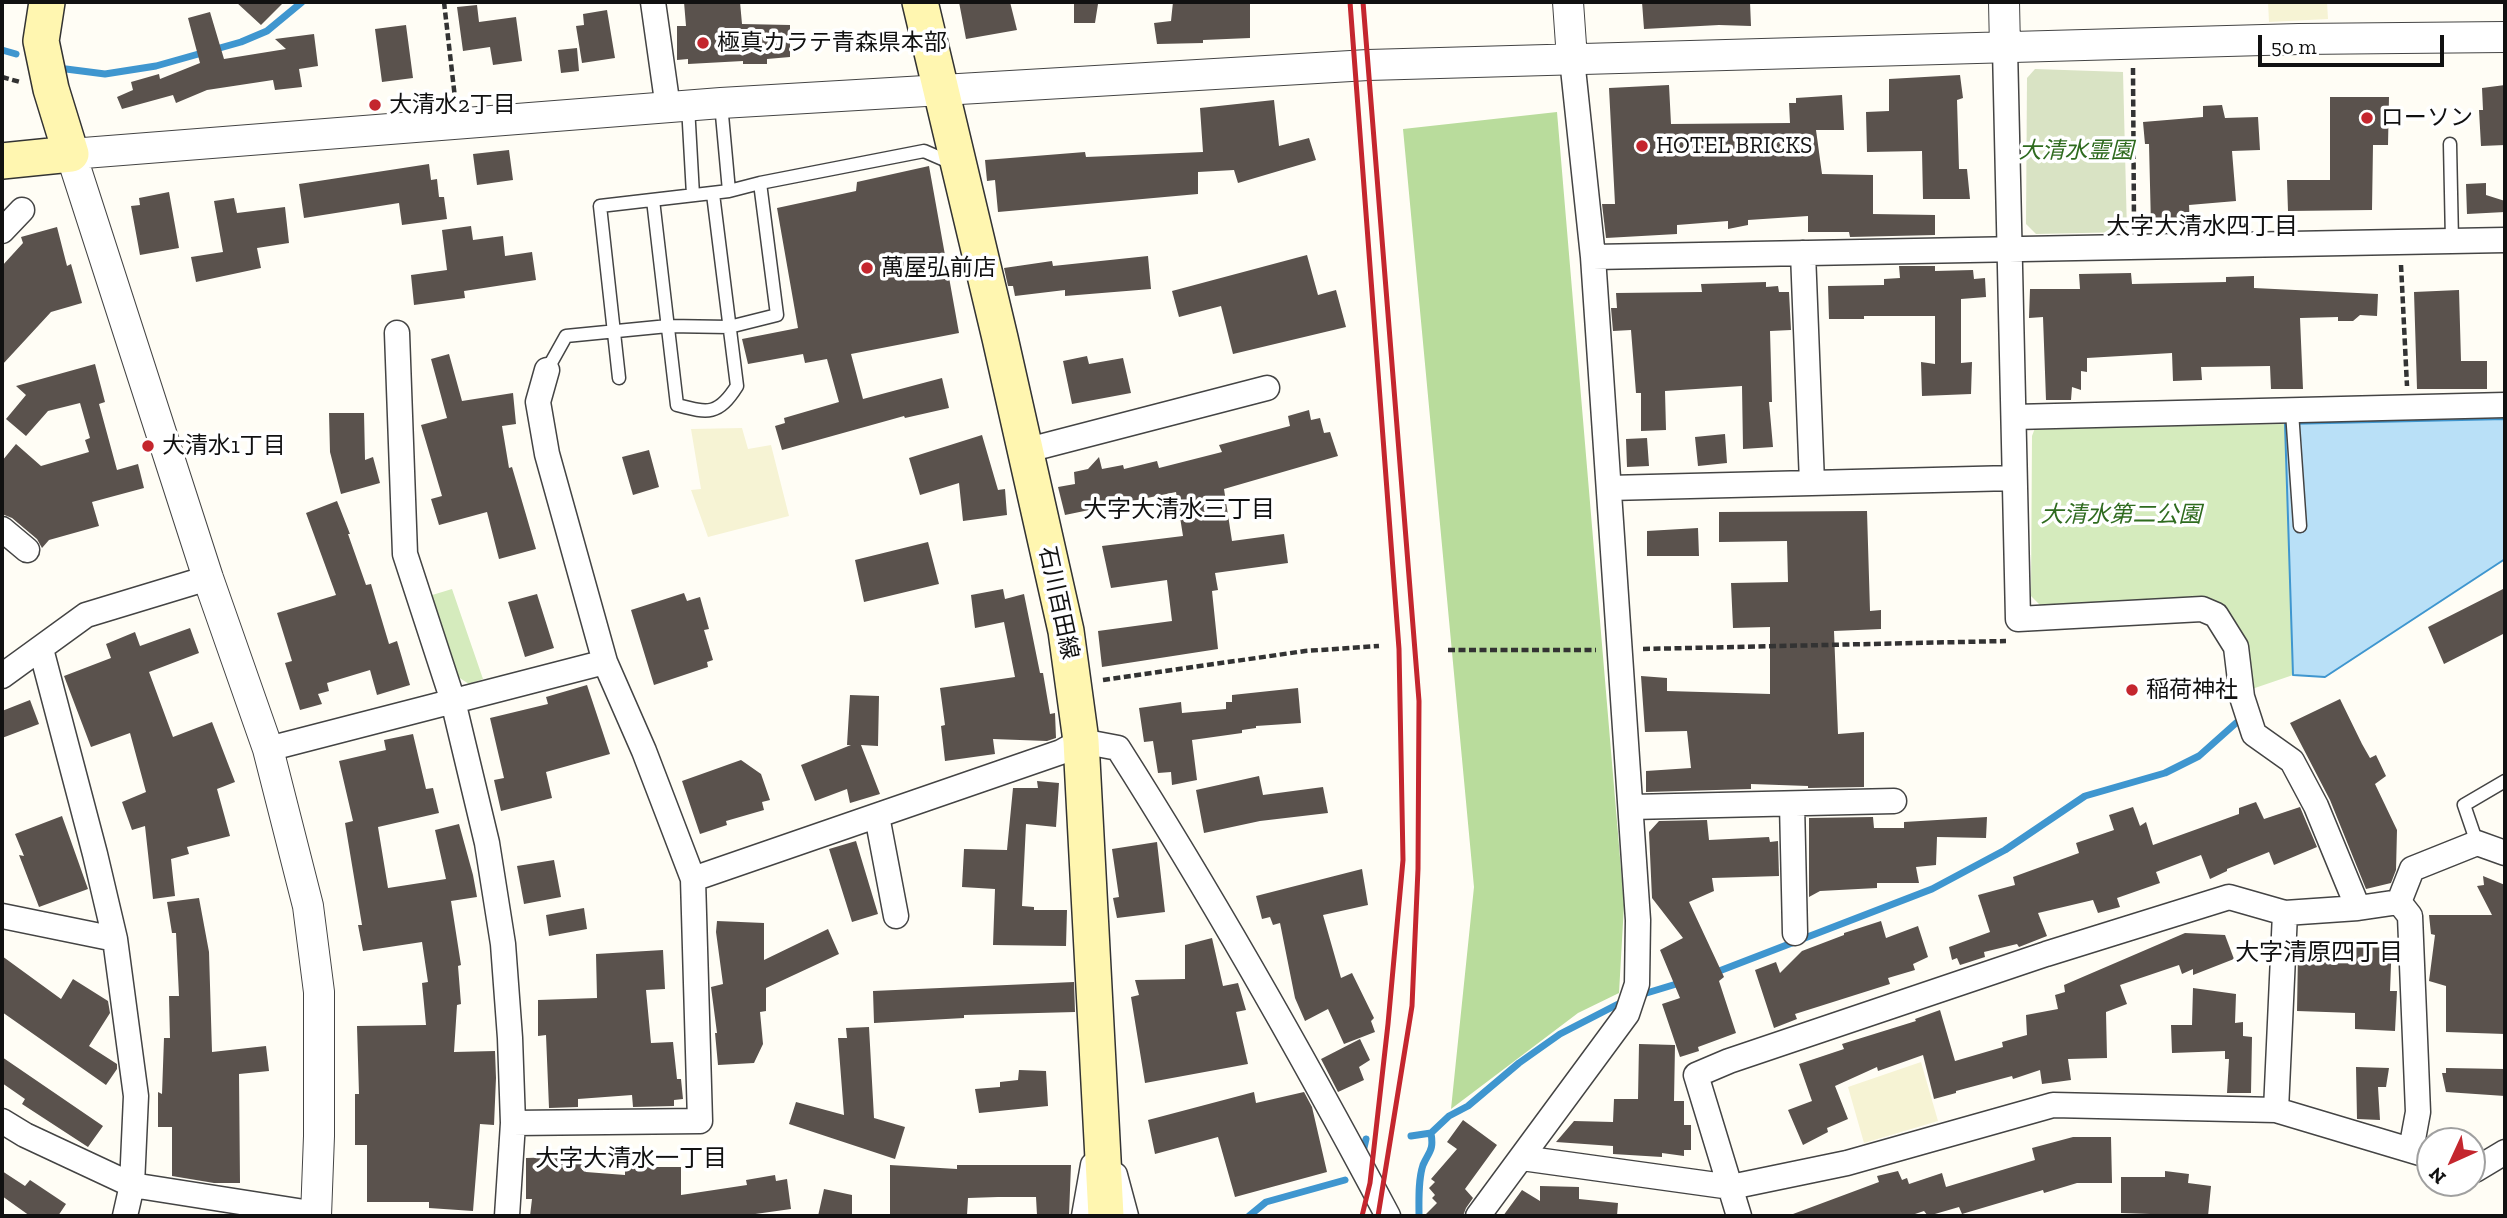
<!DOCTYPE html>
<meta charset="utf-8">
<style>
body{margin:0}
#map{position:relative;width:2507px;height:1218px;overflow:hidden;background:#fffdf5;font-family:"Zilla Slab",serif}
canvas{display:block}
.frame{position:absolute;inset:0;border:4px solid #111;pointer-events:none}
.north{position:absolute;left:2416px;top:1127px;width:70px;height:70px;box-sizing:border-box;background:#fff;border:2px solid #a0a0a0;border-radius:50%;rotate:225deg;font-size:19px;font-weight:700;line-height:28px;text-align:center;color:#111}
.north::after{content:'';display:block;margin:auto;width:24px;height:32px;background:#c4262e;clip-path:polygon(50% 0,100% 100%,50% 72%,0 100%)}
.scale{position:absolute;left:2258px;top:35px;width:186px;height:32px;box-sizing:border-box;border:4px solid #111;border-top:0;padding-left:9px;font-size:21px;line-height:24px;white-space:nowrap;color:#111;-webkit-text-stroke:5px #fff;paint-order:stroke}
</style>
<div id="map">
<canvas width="2507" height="1218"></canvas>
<div class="frame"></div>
<div class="north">N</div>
<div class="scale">50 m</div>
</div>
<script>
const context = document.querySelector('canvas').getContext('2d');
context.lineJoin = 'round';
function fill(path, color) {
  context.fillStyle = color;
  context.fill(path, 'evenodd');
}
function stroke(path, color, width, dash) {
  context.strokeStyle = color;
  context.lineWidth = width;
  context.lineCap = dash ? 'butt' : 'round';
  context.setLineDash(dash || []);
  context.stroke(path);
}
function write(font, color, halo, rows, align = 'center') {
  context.font = font + ' "Zilla Slab","Noto Sans JP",serif';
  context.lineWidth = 7;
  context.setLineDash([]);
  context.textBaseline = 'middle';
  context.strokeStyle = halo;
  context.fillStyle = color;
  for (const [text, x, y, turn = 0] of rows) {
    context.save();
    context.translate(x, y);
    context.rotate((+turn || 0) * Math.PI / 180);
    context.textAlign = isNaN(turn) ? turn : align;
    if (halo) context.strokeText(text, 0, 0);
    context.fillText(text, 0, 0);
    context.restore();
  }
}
const farmland = new Path2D(`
 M2268 2H2327L2328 19 2269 22Z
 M742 428 748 449 771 445 789 516 708 537 691 490 701 489 691 429Z
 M1921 1062 1938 1121 1864 1143 1848 1087Z`);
const green = new Path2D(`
 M2285 424 2293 675 2252 689 2245 650 2233 619 2210 599 2042 607 2031 596 2032 436 2035 428Z
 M452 589 483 679 469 684 455 675 429 596Z`);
const forest = new Path2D(`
 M1557 112 1624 905 1619 993 1578 1013 1451 1109 1474 887 1403 129Z`);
const cemetery = new Path2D(`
 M2035 69 2123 72 2127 232 2036 234 2026 224 2027 78Z`);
const water = new Path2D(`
 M2505 419V559L2325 677 2293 675 2285 424Z`);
const stream = new Path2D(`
 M2 50 16 54
 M66 69 105 74 156 66 241 42 267 31 302 2
 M1714 973 1932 889 2005 850 2085 796 2165 773 2199 756 2236 723
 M1640 995 1683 982
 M1411 1136 1431 1133 1449 1116 1468 1106 1519 1063 1560 1034 1626 1000
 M1363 1152 1366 1139
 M1249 1216 1266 1202 1345 1180
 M1419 1216C1419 1200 1418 1180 1423 1165 1429 1151 1434 1151 1431 1133`);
const building = new Path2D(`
 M236 2H284L261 25Z
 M684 2H740L742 24 790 25V57L767 59V64H743V61L688 64V59L677 60V26H686Z
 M959 2H1010L1017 30 966 39Z
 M1074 2 1098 4 1095 23H1074Z
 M1173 2H1210V4L1250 2V38L1203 40V43L1157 44 1154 23 1171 21Z
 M1642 2H1750L1751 26 1719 25 1644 29Z
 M477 5 479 22 516 17 522 61 493 65 490 47 463 51 457 7Z
 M607 10 615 58 582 63 576 26 584 25 583 14Z
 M210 12 224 59 286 49 275 39 314 34 318 66 299 69 302 87 275 90 273 80 207 90 176 103 173 95 122 109 117 97 133 90 131 82 159 74 160 79 200 63 188 18Z
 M406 25 413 78 382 82 375 29Z
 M577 48 579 71 561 73 558 50Z
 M1960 75 1963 98 1957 100 1959 169H1967L1970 199H1923L1922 151 1867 152 1866 112 1889 111V79Z
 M1669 85 1671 124 1790 123 1789 103H1796V98L1842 95 1844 130H1816L1822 174 1873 175V214L1935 215V235L1850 237 1849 232H1808V216L1748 220V225L1728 229V221L1677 225V234L1606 238 1602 204H1615L1609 88Z
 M2505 85V145L2481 146 2479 110H2483L2482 88Z
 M2330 97H2389L2388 145H2373L2372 210 2288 211 2287 180H2330Z
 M1274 100 1279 146 1309 138 1316 160 1238 183 1234 170 1198 172V194L998 212 995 180 987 181 985 160 1085 152 1086 157 1203 152 1200 108Z
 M2222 105 2225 118 2258 117 2260 150 2232 151 2236 201 2189 205 2190 226H2151L2149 144H2145L2143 122 2203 117V106Z
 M509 150 513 180 477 185 473 154Z
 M429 164 431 180 437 179 439 197H444L447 219 402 225 399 203 304 218 299 184Z
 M929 166 959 333 851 354 863 399 942 378 949 408 905 418 904 416 782 450 775 426 785 423 784 418 839 402 827 359 805 363 803 354 748 364 742 339 798 328 777 208 856 191 857 182Z
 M2486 183V195L2505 201V212L2467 214 2466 184Z
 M169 192 179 248 140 255 131 206 140 205 139 198Z
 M234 198 237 213 285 207 289 243 257 248 261 268 196 282 191 257 223 252 214 201Z
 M471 226 473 240 503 236 505 256 532 252 536 280 464 291 465 298 414 305 411 275 447 270 442 230Z
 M57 227 67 266 71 264 82 303 51 312 2 365V266L23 243 21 237Z
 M1307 255 1318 295 1336 290 1346 327 1233 354 1221 306 1179 317 1172 291Z
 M1148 256 1151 289 1065 296V290L1015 296 1013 286H1008L1004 268 1052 261 1053 266Z
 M1899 266H1935V271L1973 270 1974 279 1985 278 1986 297 1961 299V363L1972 362 1971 394 1922 396 1921 362 1935 364V316H1864V319H1829L1828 286 1884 285V279L1900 278Z
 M2131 273 2132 284 2226 282V277L2254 276V288L2378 294 2377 316 2360 315 2353 321H2338V317L2300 318 2303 389H2271L2270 366 2201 367 2202 380 2173 381 2172 353 2087 358V372L2081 371V390L2072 387 2071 400H2046L2043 317 2029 318 2030 289H2080L2079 274Z
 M1766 282V287L1778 286 1779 292H1789L1791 330 1770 331 1772 402H1769L1773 447 1743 449 1742 386 1665 391 1666 430 1641 431V393H1636L1631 330 1613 331 1611 308H1617L1616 293 1702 292 1701 284Z
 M2459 290 2461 361H2487V389H2417L2414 292Z
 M449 354 462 401 513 393 516 424 502 426 509 468 512 467 536 549 499 559 487 512 439 525 431 499 442 496 421 425 447 418 431 359Z
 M1087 356 1089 364 1123 358 1131 393 1072 404 1063 361Z
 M95 364 105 402 99 404 117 470 138 464 144 488 92 502 99 526 49 540 42 548 37 539 12 518 2 514V461L16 444 41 466 89 452 85 440 90 438 80 403 48 411 26 436 6 419 26 395 16 386Z
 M1309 410 1311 420 1320 418 1324 433 1330 432 1338 456 1224 489 1232 541 1284 534 1288 563 1215 573 1218 590 1212 591 1218 649 1102 667 1098 631 1172 621 1167 580 1111 588 1102 546 1183 536 1176 492 1065 515 1058 487 1075 484 1074 472 1088 469 1099 457 1102 469 1123 465 1124 469 1157 461 1159 468 1222 452 1219 445 1290 426 1288 416Z
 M329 413H364L365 460 373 457 380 483 341 494 330 452Z
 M1725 434 1727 463 1698 466 1695 437Z
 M982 435 998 490 1005 489 1007 515 963 521 959 483 920 495 909 458Z
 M1647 438 1649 466 1627 467 1626 439Z
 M649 450 659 487 633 495 622 457Z
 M337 501 350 534H348L366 585 371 584 389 644 397 641 410 685 377 695 370 670 327 683 329 691 318 694 322 704 300 710 285 663 292 661 277 613 336 595 306 513Z
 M1867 511 1870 611 1881 610V629L1834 631 1838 734 1864 732V787L1808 788V786L1751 784V789L1646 792V771L1691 768 1687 731 1645 732 1641 676 1667 678V691L1770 694V627L1733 628 1731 583 1788 582 1787 541 1719 542V512Z
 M1698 528 1699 556H1647V531Z
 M928 542 939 584 864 602 855 560Z
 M2505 588V633L2444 664 2428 627Z
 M1003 589 1005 599 1024 594 1040 673H1043L1050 714 1055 713 1056 738 1047 741 993 739 995 754 945 761 941 726 945 725 940 688 1015 677 1004 622 975 628 971 595Z
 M684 593 687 601 700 597 709 629 704 630 713 660 707 662 708 667 654 685 631 610Z
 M537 594 554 648 525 657 508 602Z
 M190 628 199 653 149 672 173 737 212 722 235 782 217 789 230 836 187 847 189 854 171 859 175 896 153 899 145 826 132 830 122 802 146 792 130 733 91 747 64 676 111 658 106 644 135 632 140 646Z
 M587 685 610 754 546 772 552 798 501 811 494 780 504 778 490 718 548 704 546 697Z
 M1298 688 1301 723 1256 726V728L1242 730V733L1192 740 1197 780 1172 785 1171 772 1158 773 1153 741 1144 742 1139 708 1181 702 1182 713 1226 709V702H1232V695Z
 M850 695 879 696 878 746 861 745 880 794 850 803 847 789 815 801 801 765 851 745H847Z
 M2340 699 2362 744 2370 758 2376 755 2386 776 2375 784 2397 830 2396 870 2391 883 2366 889 2330 800 2290 723Z
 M30 700 39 724 2 738V711Z
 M413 734 426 789 433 788 439 813 378 827 388 888 446 879 435 830 459 824 473 875 477 897 451 901 461 965 458 966 461 1004 457 1005 454 1052 495 1051 496 1078 494 1125 480 1124 473 1211 429 1208V1202H367V1145H355V1094H359L357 1026 426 1025 422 983 428 982 422 942 363 951 358 925H362L345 823 353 821 339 761 386 750 384 740Z
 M741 760 761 774 770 800 762 802 764 810 726 821 727 825 700 834 682 781Z
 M1259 776 1263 795 1323 787 1328 813 1260 821 1204 833 1196 790Z
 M1037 781 1059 783 1056 827 1026 824 1022 906 1034 907V910H1067L1066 946 993 945 995 889 962 887 964 849 1007 850 1013 788H1038Z
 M2256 802 2264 819 2300 807 2317 847 2274 865 2269 852 2227 869V871L2210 879 2201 855 2156 872 2160 883 2117 898 2120 907 2098 913 2093 900 2038 913 2047 936 2019 947 2017 944 1984 952 1985 957 1960 965 1957 958 1952 960 1949 947 1990 932 1978 895 2015 885 2013 877 2079 853 2076 843 2114 830 2109 815 2133 807 2140 826 2146 822 2153 845 2239 814V808Z
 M62 816 88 889 39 907 19 855 24 856 15 834Z
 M1873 817 1874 828H1904V822L1987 817 1986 838 1937 837 1936 865 1916 867 1919 883H1877V888L1820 891 1809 897V818Z
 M1707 820 1709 840 1769 837 1770 842 1778 841 1779 876 1712 878 1714 891 1689 902 1724 977 1719 981 1736 1033 1698 1047 1699 1051 1680 1057 1662 1004 1680 998 1660 950 1683 938 1652 898 1649 832 1659 821Z
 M856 841 878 914 852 922 829 849Z
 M1157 842 1165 912 1117 918 1113 898 1119 897 1112 849Z
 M554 860 561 897 524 904 517 866Z
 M1362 869 1368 905 1323 915 1341 978 1352 973 1374 1018 1371 1021 1375 1032 1344 1044 1328 1009 1305 1021 1295 998 1280 923 1273 925 1270 917 1262 919 1256 896Z
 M2483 876 2505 885V1034L2446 1032V986L2429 981 2435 935 2431 934 2429 915H2492L2477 886 2484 885Z
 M199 898 209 952 212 1052 266 1046 269 1071 239 1074 240 1183H214L172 1176V1127H158V1092L162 1094 164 1038H170L169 996H179L176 933H172L167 902Z
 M584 908 587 929 549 936 546 915Z
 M717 921 764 923V960L828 929 839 954 766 988V1011L760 1012 763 1044 754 1063 718 1065 715 1033H717L711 987 723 984 716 932Z
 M1881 921 1886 938 1918 926 1928 957 1913 964 1915 970 1888 978 1890 984 1795 1014 1797 1019 1774 1028 1755 970 1776 962 1780 973 1802 951 1844 935V933Z
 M2185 933 2225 935 2234 959 2193 975V969L2182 974 2179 965 2120 985 2127 1004 2106 1012 2107 1058 2068 1059 2071 1080 2042 1084 2040 1070 2013 1079 2012 1076 1956 1091V1093L1934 1099 1923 1055 1878 1071 1877 1067 1835 1086 1848 1119 1827 1128 1828 1132 1803 1145 1788 1110 1812 1101 1799 1064 1844 1049 1842 1044 1916 1021 1915 1019 1940 1010 1955 1061 2003 1047 2002 1042 2027 1035 2026 1015 2058 1009 2055 995 2065 992 2064 985Z
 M1212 938 1223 986 1238 983 1246 1010 1236 1012 1248 1064 1145 1083 1131 997 1139 995 1135 980 1185 979V945Z
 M2352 940H2392L2390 991H2397L2395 1031 2355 1029V1013L2297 1011 2298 952 2354 960Z
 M663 950 665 989 646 990 651 1043 673 1042 677 1079H681L683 1099 674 1100V1106L633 1107 632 1095 578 1099V1107L549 1108 546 1035 538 1036V1000L597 998 596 954Z
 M2 956 61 999 73 979 108 1001 110 1013 89 1046 117 1064V1069L106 1085 2 1012Z
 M1074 982 1075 1012 964 1015V1018L874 1023 873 991Z
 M2193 988 2236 994 2235 1023 2243 1022V1036L2252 1037 2251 1093H2227L2229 1059H2225V1051L2172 1053 2171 1025H2192Z
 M869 1027 874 1118 905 1127 895 1159 789 1124 796 1102 844 1115 838 1038H847L846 1028Z
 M1360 1039 1370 1060 1359 1067 1364 1080 1338 1092 1321 1059Z
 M1639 1044 1675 1045 1674 1101H1684V1125H1691V1150H1684V1156L1662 1153V1157L1613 1154V1146L1556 1142 1574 1121 1613 1122 1614 1099H1638Z
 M2 1057 103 1126 88 1147 22 1104 25 1099 2 1083Z
 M2356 1067 2389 1068 2386 1087H2378L2380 1120 2357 1119Z
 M2446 1068 2505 1069V1096L2446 1092 2442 1073H2446Z
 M1019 1070 1046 1071 1048 1106 979 1113 975 1089 1000 1087V1082L1018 1080Z
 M1254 1092 1256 1103 1304 1092 1312 1107 1327 1172 1235 1197 1218 1137 1155 1154 1148 1120Z
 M1463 1120 1497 1145 1465 1189 1473 1198 1466 1208 1463 1216H1424L1437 1203 1432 1198 1435 1195 1429 1188 1435 1182 1431 1179 1457 1149 1447 1142Z
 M2073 1137H2111L2112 1183H2077L2044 1193 2043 1190 1962 1214 1959 1207 1928 1216 1924 1211 1909 1216H1794L1793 1214 1879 1182 1877 1176 1898 1171 1902 1180 1907 1178 1909 1184 1942 1173 1946 1187 2035 1160 2032 1148Z
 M562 1154H582V1170H586V1172L625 1175V1167H681V1195L747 1185 746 1180 775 1175 776 1181 787 1179 791 1209 741 1216H530L532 1199H526V1158L562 1157Z
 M890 1165 957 1169V1165H1071L1069 1215H1037L1036 1197H998L968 1198 967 1215 890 1216Z
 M2 1171 25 1186 30 1180 66 1204 58 1216H30L2 1196Z
 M2165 1171 2189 1174 2188 1183 2211 1186 2208 1216 2121 1213V1177H2165Z
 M1540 1186 1579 1187V1199L1618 1203 1617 1216H1503L1522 1190 1540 1201Z
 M824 1189 852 1195V1216H818Z`);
const path = new Path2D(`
 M444 2 455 98
 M2133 68 2134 224
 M2 77 20 82
 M2401 265 2407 386
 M1643 649 2006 641
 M1448 650H1596
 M1103 680 1305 651 1379 646`);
const service = new Path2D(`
 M721 104 729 191
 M688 106 693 195
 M2450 144 2452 241
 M653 200 677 405C708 413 718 416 737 386L713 194
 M547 370 566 336 668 326 729 327 777 315 760 183
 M619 378 600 206 729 191 760 183 924 151 954 164
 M2292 412 2300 526
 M2477 843 2464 805 2505 781`);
const minor = new Path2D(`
 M653 2 668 108
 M2005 48 2018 619 2202 609 2216 615 2236 647 2242 697 2254 734 2292 761 2316 806 2358 908
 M2 231 22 210
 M1803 253 1812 483
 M1593 257 2505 240
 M397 333 405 554 453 701 487 843 503 944 510 1038 513 1123 507 1216
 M547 370 538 402 547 454 605 662
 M2014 417 2505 405
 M1024 451 1267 388
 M1609 488 2014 478
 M2 529 27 550
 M41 649 95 854 115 939 136 1096 132 1185 125 1216
 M2 676 86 615 208 578
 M268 749 605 662 644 751 693 879 700 1121 513 1123
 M1792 804 1795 933
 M1631 807 1894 801
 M877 816 896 916
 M693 879 1061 752 1081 741 1118 748C1214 899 1304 1058 1388 1216
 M2399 902 2410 916 2418 1112 2411 1150
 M2 916 115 939
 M2276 1110 2285 913
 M2 1121 25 1135 132 1185 317 1214
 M1522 1158 1731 1187 1847 1163 2053 1105 2276 1110 2430 1156
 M2472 1169 2475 1170 2505 1152
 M1115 1175 1126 1216
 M1084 1216 1093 1165
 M1478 1216 1627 1014 1637 984 1638 920 1593 257 1572 59
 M1739 1216 1696 1075 1729 1061 2046 954 2229 897 2285 913 2358 908 2399 902 2412 869 2477 843 2505 853`);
const tertiary = new Path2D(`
 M1568 2 1572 59
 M2004 2 2005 48
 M316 1216 319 1136V992L308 906 268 749 208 578 71 154 721 103 1368 65 2299 39 2505 37`);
const secondary = new Path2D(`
 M920 2 1000 338 1066 631 1081 741 1106 1216
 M2 161 71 154 51 89 41 41 47 2`);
const rail = new Path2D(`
 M1350 2 1399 649 1403 860 1388 1024 1370 1183 1362 1216
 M1363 2 1419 701 1418 869 1412 1006 1378 1216`);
const markers = [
 [703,43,7,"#c4262e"],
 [375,105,7,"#c4262e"],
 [2367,118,7,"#c4262e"],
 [1642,146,7,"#c4262e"],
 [867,268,7,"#c4262e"],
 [148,446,7,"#c4262e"],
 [2132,690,7,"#c4262e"]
];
const poiNames = [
 ["極真カラテ青森県本部",717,43],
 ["大清水2丁目",389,105],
 ["ローソン",2381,118],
 ["HOTEL BRICKS",1656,146],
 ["萬屋弘前店",881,268],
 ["大清水1丁目",162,446],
 ["稲荷神社",2146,690]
];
const parkNames = [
 ["大清水霊園",2076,151],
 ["大清水第二公園",2121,515]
];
const streetNames = [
 ["石川百田線",1058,603,78]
];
const neighbourhoodNames = [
 ["大字大清水四丁目",2202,227],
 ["大字大清水三丁目",1179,510],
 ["大字清原四丁目",2319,953],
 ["大字大清水一丁目",631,1159]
];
fill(farmland, '#f6f3d4');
fill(green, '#d5ebbd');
fill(forest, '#b9dc9c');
fill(cemetery, '#d9e3c4');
fill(water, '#b9e0f7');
stroke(water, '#3f96cf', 2);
stroke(stream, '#3f96cf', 7);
fill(building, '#5a524d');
stroke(service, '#444', 15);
stroke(minor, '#444', 27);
stroke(tertiary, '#444', 32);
stroke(secondary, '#333', 38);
stroke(path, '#333', 4.5, [7, 3.5]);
stroke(service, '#fff', 12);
stroke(minor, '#fff', 24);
stroke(tertiary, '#fff', 30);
stroke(secondary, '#fff6b0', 35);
stroke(rail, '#c4262e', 5);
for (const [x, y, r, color] of markers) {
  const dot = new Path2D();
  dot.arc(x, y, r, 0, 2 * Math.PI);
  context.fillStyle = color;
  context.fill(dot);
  stroke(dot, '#fff', 2.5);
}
write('23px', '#111', '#fff', poiNames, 'left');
write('italic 23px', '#2f6b1f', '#fff', parkNames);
write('23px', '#111', '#fff', streetNames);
write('24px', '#111', '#fff', neighbourhoodNames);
</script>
